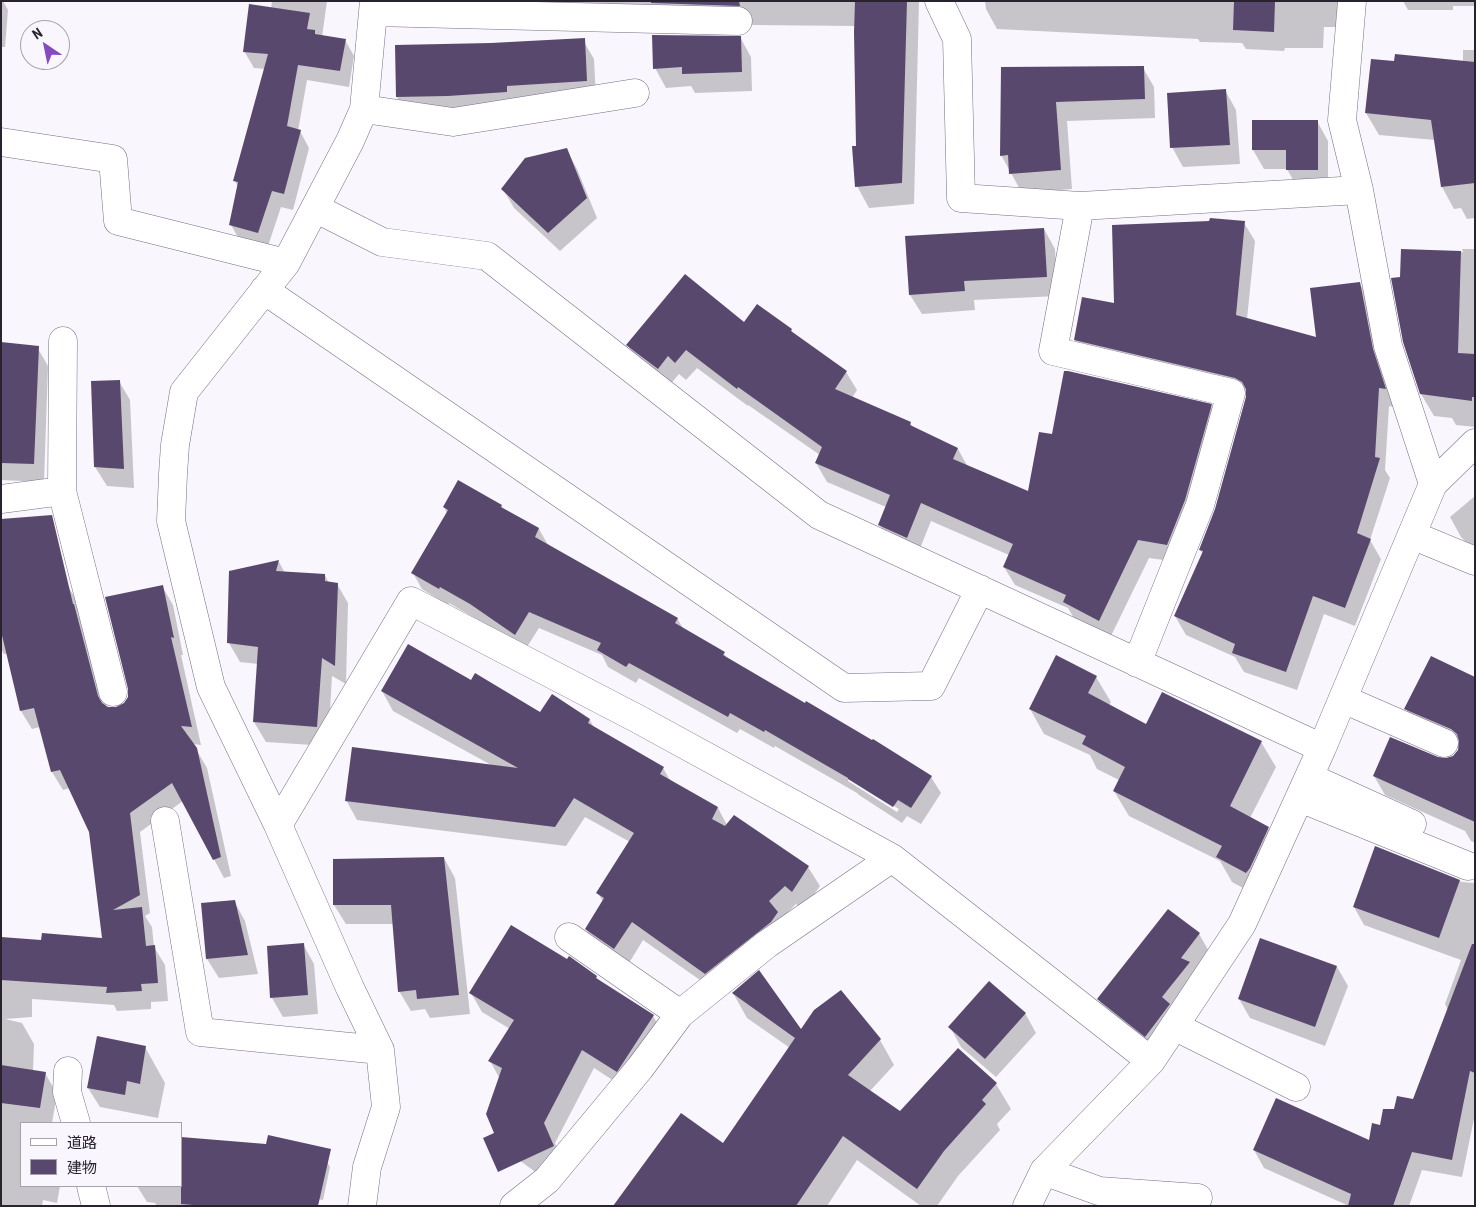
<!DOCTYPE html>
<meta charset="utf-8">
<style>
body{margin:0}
#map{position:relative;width:1476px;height:1207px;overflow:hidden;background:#f9f7fd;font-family:"Roboto Condensed","Noto Sans JP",sans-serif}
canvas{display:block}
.frame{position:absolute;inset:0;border:2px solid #29232f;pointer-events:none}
.legend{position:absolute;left:20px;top:1122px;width:162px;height:65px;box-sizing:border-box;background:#f9f7fd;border:1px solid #a6a2ab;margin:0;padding:6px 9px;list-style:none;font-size:15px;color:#29232f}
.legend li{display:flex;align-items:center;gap:10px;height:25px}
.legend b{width:25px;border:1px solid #a6a2ab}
.north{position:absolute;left:20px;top:20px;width:50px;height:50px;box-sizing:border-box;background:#f9f7fd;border:1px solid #a6a2ab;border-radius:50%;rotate:326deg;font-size:14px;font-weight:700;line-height:20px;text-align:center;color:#29232f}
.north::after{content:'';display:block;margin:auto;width:18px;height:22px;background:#864ac0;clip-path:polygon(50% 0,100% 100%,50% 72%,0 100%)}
</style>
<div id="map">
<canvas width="1476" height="1207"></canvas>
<div class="frame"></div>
<ul class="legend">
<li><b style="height:6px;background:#fff"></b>道路</li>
<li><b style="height:14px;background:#59486d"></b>建物</li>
</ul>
<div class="north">N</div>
</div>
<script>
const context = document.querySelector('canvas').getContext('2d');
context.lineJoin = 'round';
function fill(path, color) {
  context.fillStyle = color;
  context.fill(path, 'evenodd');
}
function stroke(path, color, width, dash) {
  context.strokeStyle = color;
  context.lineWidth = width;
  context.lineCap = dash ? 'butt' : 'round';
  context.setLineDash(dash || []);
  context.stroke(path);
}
const shadow = new Path2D(`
 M1 1H3L8 10 5 47H1Z
 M272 1H327L322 37 345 40 354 56 349 87 307 80 298 131H300L309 148 293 210 281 207 267 249 240 241 231 225 238 187 235 181 265 69 254 68 244 51 271 9Z
 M529 1H919L914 204 869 208 857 186 858 147 855 26 751 25V27L665 25 533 9Z
 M985 1H1341L1340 27H1324L1323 48H1285L1284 51 1246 49 1242 43 1200 42 1198 39 997 29 986 9Z
 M1403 1H1475V6H1453V10H1408Z
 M740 37 751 57 752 91 695 93 691 86 666 88 655 68Z
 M584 42 594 59 596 98 407 114 397 97Z
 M1463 50H1475V218L1467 219 1461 208 1454 209 1442 187 1435 140 1379 135 1366 113 1395 62H1463Z
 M1002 68H1143L1154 87 1155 118 1067 121 1072 189 1022 193 1001 155Z
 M1225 90 1236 110 1240 164 1183 167 1172 147Z
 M1317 121 1328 141V189H1298L1287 169H1264L1253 150Z
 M566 149 577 169 597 218 560 251 514 208 503 189Z
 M1244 223 1255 241 1247 319 1317 339 1360 284 1370 302 1395 407 1389 406 1385 470 1390 478 1370 540 1381 559 1355 626 1324 614 1297 690 1244 672 1235 657 1186 635 1175 616 1203 554 1200 550 1216 510 1246 396 1086 358 1075 340 1116 305Z
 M1044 229 1055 249 1057 296 974 300 975 310 922 314 910 295 906 237Z
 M1462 249H1475V427L1456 425 1452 418 1434 416 1421 394 1402 278V251L1463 252Z
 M744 323 791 330 794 335 846 372 857 390 852 398 910 423 913 427 958 449 968 467 1029 493 1053 436 1211 406 1221 424 1178 562 1149 558 1110 638 1075 620 1068 608 1015 585 1004 567 1009 555 931 521 917 556 890 544 880 525 886 507 827 482 816 463 820 455 748 405V406L697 368 686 380 679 374 668 387 638 363 628 345Z
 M1 343 37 347 48 366 44 482 1 480Z
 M119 381 130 400 134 488 107 486 95 467Z
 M1475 496V552L1461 537 1450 517Z
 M501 506 504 510 539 529 548 545 677 618 684 630 724 653 727 659 931 777 941 793 921 824 907 816 902 823 859 795 857 793 775 746 774 748 740 729 737 733 639 678 636 683 608 667 602 655 539 628 525 650 480 621 449 603 448 605 422 589 413 573 447 513 444 507ZM848 778 899 809 897 812 848 781Z
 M279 562 285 573 325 575 329 583 337 584 348 603 346 684 332 676 328 746 266 742 254 722 258 664 240 662 229 643 230 572Z
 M162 586 173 605 183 655H181L201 745 193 744 207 768 231 876 224 878 183 801 140 832 150 913 145 916 152 927 154 947 165 965 168 1001 151 1002V1009L117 1011 114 1005 32 999V1017L5 1019 22 1023 34 1044 33 1071 45 1073 57 1094 52 1123H21V1186H60L57 1203 43 1200 42 1206H1V938L42 941 104 939 90 832 70 788 63 790 52 772 40 727 32 729 21 711 8 654H4L1 649V600L69 588 80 606 106 707 117 708 125 704 129 697Z
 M1096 677 1111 702 1109 705 1146 726 1261 742 1276 767 1250 818 1268 828 1282 853 1261 898 1232 882 1220 861 1129 816 1114 791 1119 780 1097 769 1090 755 1044 734 1030 709Z
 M1475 678V843L1471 841 1465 831 1385 795 1374 776 1446 760 1454 757 1459 750 1460 747 1417 728 1406 709Z
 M472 682 540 713 590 720 594 728 663 768 671 782 718 808 727 825 808 867 820 886 803 910 796 904 781 919 717 992 643 940 626 968 598 948 586 929 603 902 598 893 630 842 585 817 566 846 357 820 346 800 493 766 393 711 382 691Z
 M1376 847 1462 882 1475 883V1114L1462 1177 1422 1170 1409 1206H1349L1264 1168 1254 1150 1370 1141 1381 1126 1395 1110 1414 1101 1448 1010 1445 1004 1461 960 1364 925 1354 907Z
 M444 858 455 878 470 1014 430 1018 425 1009 411 1011 399 991 394 924H346L334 905Z
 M234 901 245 921 258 974 219 978 207 959Z
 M1199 934 1210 953 1157 1055 1110 1018 1098 999Z
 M303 944 314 964 318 1014 283 1017 272 998Z
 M1337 967 1348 986 1325 1046 1250 1018 1239 999Z
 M596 977 599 981 653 1016 664 1035 628 1090 594 1068 555 1143 564 1166 541 1176 505 1150 500 1079 490 1061 510 1029 482 1012 471 993Z
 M733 993 801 1032 880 1040 894 1065 870 1091 900 1112 958 1049 996 1084 1011 1109 997 1124 1000 1130 958 1176 937 1206H921L857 1160 827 1206H615L723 1144 790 1048 747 1018Z
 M1025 1013 1036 1033 996 1077 961 1047 950 1027Z
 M145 1047 165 1083 158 1118 100 1107 88 1088Z
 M319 1148 330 1167 323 1200 317 1199 316 1206H157L155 1203 147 1202 137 1186H181Z`);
const building = new Path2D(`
 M651 1H739L740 6 651 3Z
 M855 1H907L902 183 855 187 852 146H856L854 32Z
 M1234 1H1275L1274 32 1233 30Z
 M249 4 310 13 307 29 315 30V34L346 39 340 71 298 65 287 126 301 130 284 194 272 191 258 233 229 225 238 182 233 181 268 54 243 52Z
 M652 35 741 36 742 72 682 74V67L653 69Z
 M585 38 587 81 507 86V92L448 96 396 97 395 45 491 43Z
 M1395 54 1475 62V183L1441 187 1431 120 1365 113 1371 59 1394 61Z
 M1144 66 1145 99 1056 102 1061 170 1009 174 1008 155 1000 156 1001 67Z
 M1226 89 1230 145 1170 148 1167 93Z
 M1252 120H1318V170H1286V150H1252Z
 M567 148 587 198 548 233 501 189 525 158Z
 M1210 218 1245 221 1236 315 1316 337 1310 288 1360 282 1373 349 1386 389 1379 388 1375 457 1380 458 1357 533 1371 539 1345 608 1313 596 1286 672 1232 653 1235 644 1174 616 1203 551 1199 550 1215 509 1246 397V389L1242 382 1235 378 1074 340 1082 297 1114 303 1112 225 1209 221Z
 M1044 228 1047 277 964 281 965 291 909 295 905 236Z
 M1401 249 1461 251 1458 353 1475 354V397H1472V401L1420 394 1403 342 1391 278 1400 277Z
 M685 274 744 322 757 304 792 329 791 331 847 371 835 389 911 422 910 425 958 448 953 459 1028 491 1039 432 1052 434 1064 371H1068L1212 404 1185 500 1167 545 1138 540 1099 621 1063 602 1066 595 1003 567 1013 544 921 503 907 538 878 525 890 495 815 463 822 447 738 387 737 389 686 350 675 363 668 356 658 369 626 345Z
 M1 342 39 346 34 464 1 463Z
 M120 380 124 469 94 467 91 381Z
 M458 480 502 505 501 507 539 528 535 537 678 618 675 623 725 652 723 655 805 703 806 701 872 740 873 739 932 776 911 808 898 800 893 807 848 779V778L765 730 764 732 730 713 728 717 629 663 626 667 597 650 601 643 529 612 515 635 470 604 440 587 439 589 411 573 448 510 443 507Z
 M52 515 73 604H74L98 696 102 703 108 707H116L124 703 128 697V689L105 597 163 585 174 638 171 637 192 727 181 726 197 748 221 857 213 860 172 783 130 813 140 895 113 910 142 907 146 946 155 945 158 983 141 984 142 991 106 993 107 987 1 980V937L41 940 42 933 102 938 89 832 60 770 51 772 34 708 20 711 1 631V519Z
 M279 560 276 571 325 574V581L338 583 335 666 322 658 317 727 253 722 258 647 227 643 229 571Z
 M408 644 471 680 475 673 540 712 552 694 590 719 588 723 664 767 660 774 718 807 712 819 725 826 734 815 809 866 792 892 785 886 769 901 778 912 771 922 705 974 632 922 614 949 585 929 604 898 596 893 634 833 574 798 555 827 345 801 352 747 518 768 381 691Z
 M1056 655 1097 676 1088 693 1146 724 1162 692 1262 741 1230 806 1269 827 1250 868 1246 873 1216 857 1222 846 1113 791 1125 767 1082 744 1086 736 1029 709Z
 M1431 656 1475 677V822L1373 776 1390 737 1438 757 1446 758 1453 756 1458 750 1459 741 1457 734 1451 729 1404 709Z
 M1375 846 1460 880 1439 938 1353 907Z
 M444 857 459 995 417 999 416 990 398 992 391 905H333V859Z
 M235 900 248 955 206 959 201 903Z
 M1168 909 1200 933 1181 958 1190 962 1162 997 1170 1004 1145 1037 1097 999Z
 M511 925 567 959 569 956 597 976 596 978 654 1015 617 1072 582 1050 544 1123 554 1146 498 1172 483 1138 494 1133 486 1114 502 1068 488 1061 514 1020 469 993Z
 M1260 938 1337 966 1315 1027 1238 999Z
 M304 943 308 995 270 998 267 946Z
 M1472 944H1475V1073L1470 1071 1452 1160 1412 1152 1393 1206H1348L1351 1194 1253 1150 1276 1098 1369 1140 1372 1123 1380 1125 1383 1109H1394L1397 1096 1413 1099Z
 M759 970 801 1029 814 1010 841 990 881 1039 848 1075 900 1111 958 1048 997 1083 982 1100 986 1104 944 1151 917 1189 843 1136 796 1206H613L681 1113 723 1143 795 1038 732 993Z
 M989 981 1026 1013 985 1059 948 1027Z
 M97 1036 146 1046 140 1084 127 1081 125 1095 87 1088Z
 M1 1065 46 1072 40 1108 1 1103Z
 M268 1135 331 1149 318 1206H205L181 1204V1137L266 1144Z`);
const minor = new Path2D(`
 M939 1 957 39 961 198 1080 206 1359 190
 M1352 1 1342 120 1359 190 1388 346 1433 484
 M373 12 738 21
 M364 109 453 122 635 93
 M1 142 113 159 118 221 286 263
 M1080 206 1053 351 1231 393 1200 505 1137 663
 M315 208 382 242 487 256 819 515 1322 748
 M264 290 844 688 931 686 980 589
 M62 491 63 341
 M1 499 62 491 113 692
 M1412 535 1475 561
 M1343 699 1444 743
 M1309 777 1412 824
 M1300 798 1468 866
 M165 821 200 1032 380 1050
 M278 825 411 601 636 718 892 858 1151 1061
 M569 937 680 1014
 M1174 1026 1296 1087
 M68 1071 67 1092 76 1123
 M1044 1171 1099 1191 1198 1198
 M91 1186 96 1206
 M362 1206 367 1167 386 1107 380 1050 350 988 278 825 211 687 171 521 173 474 175 445 184 392 286 263 350 141 364 109 374 1
 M514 1206 547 1180 640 1068 680 1014 767 944 892 858
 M1027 1206 1044 1171 1151 1061 1242 924 1322 748 1433 484 1475 443`);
fill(shadow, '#0003');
fill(building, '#59486d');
stroke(minor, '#786c89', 29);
stroke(minor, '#fff', 28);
</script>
